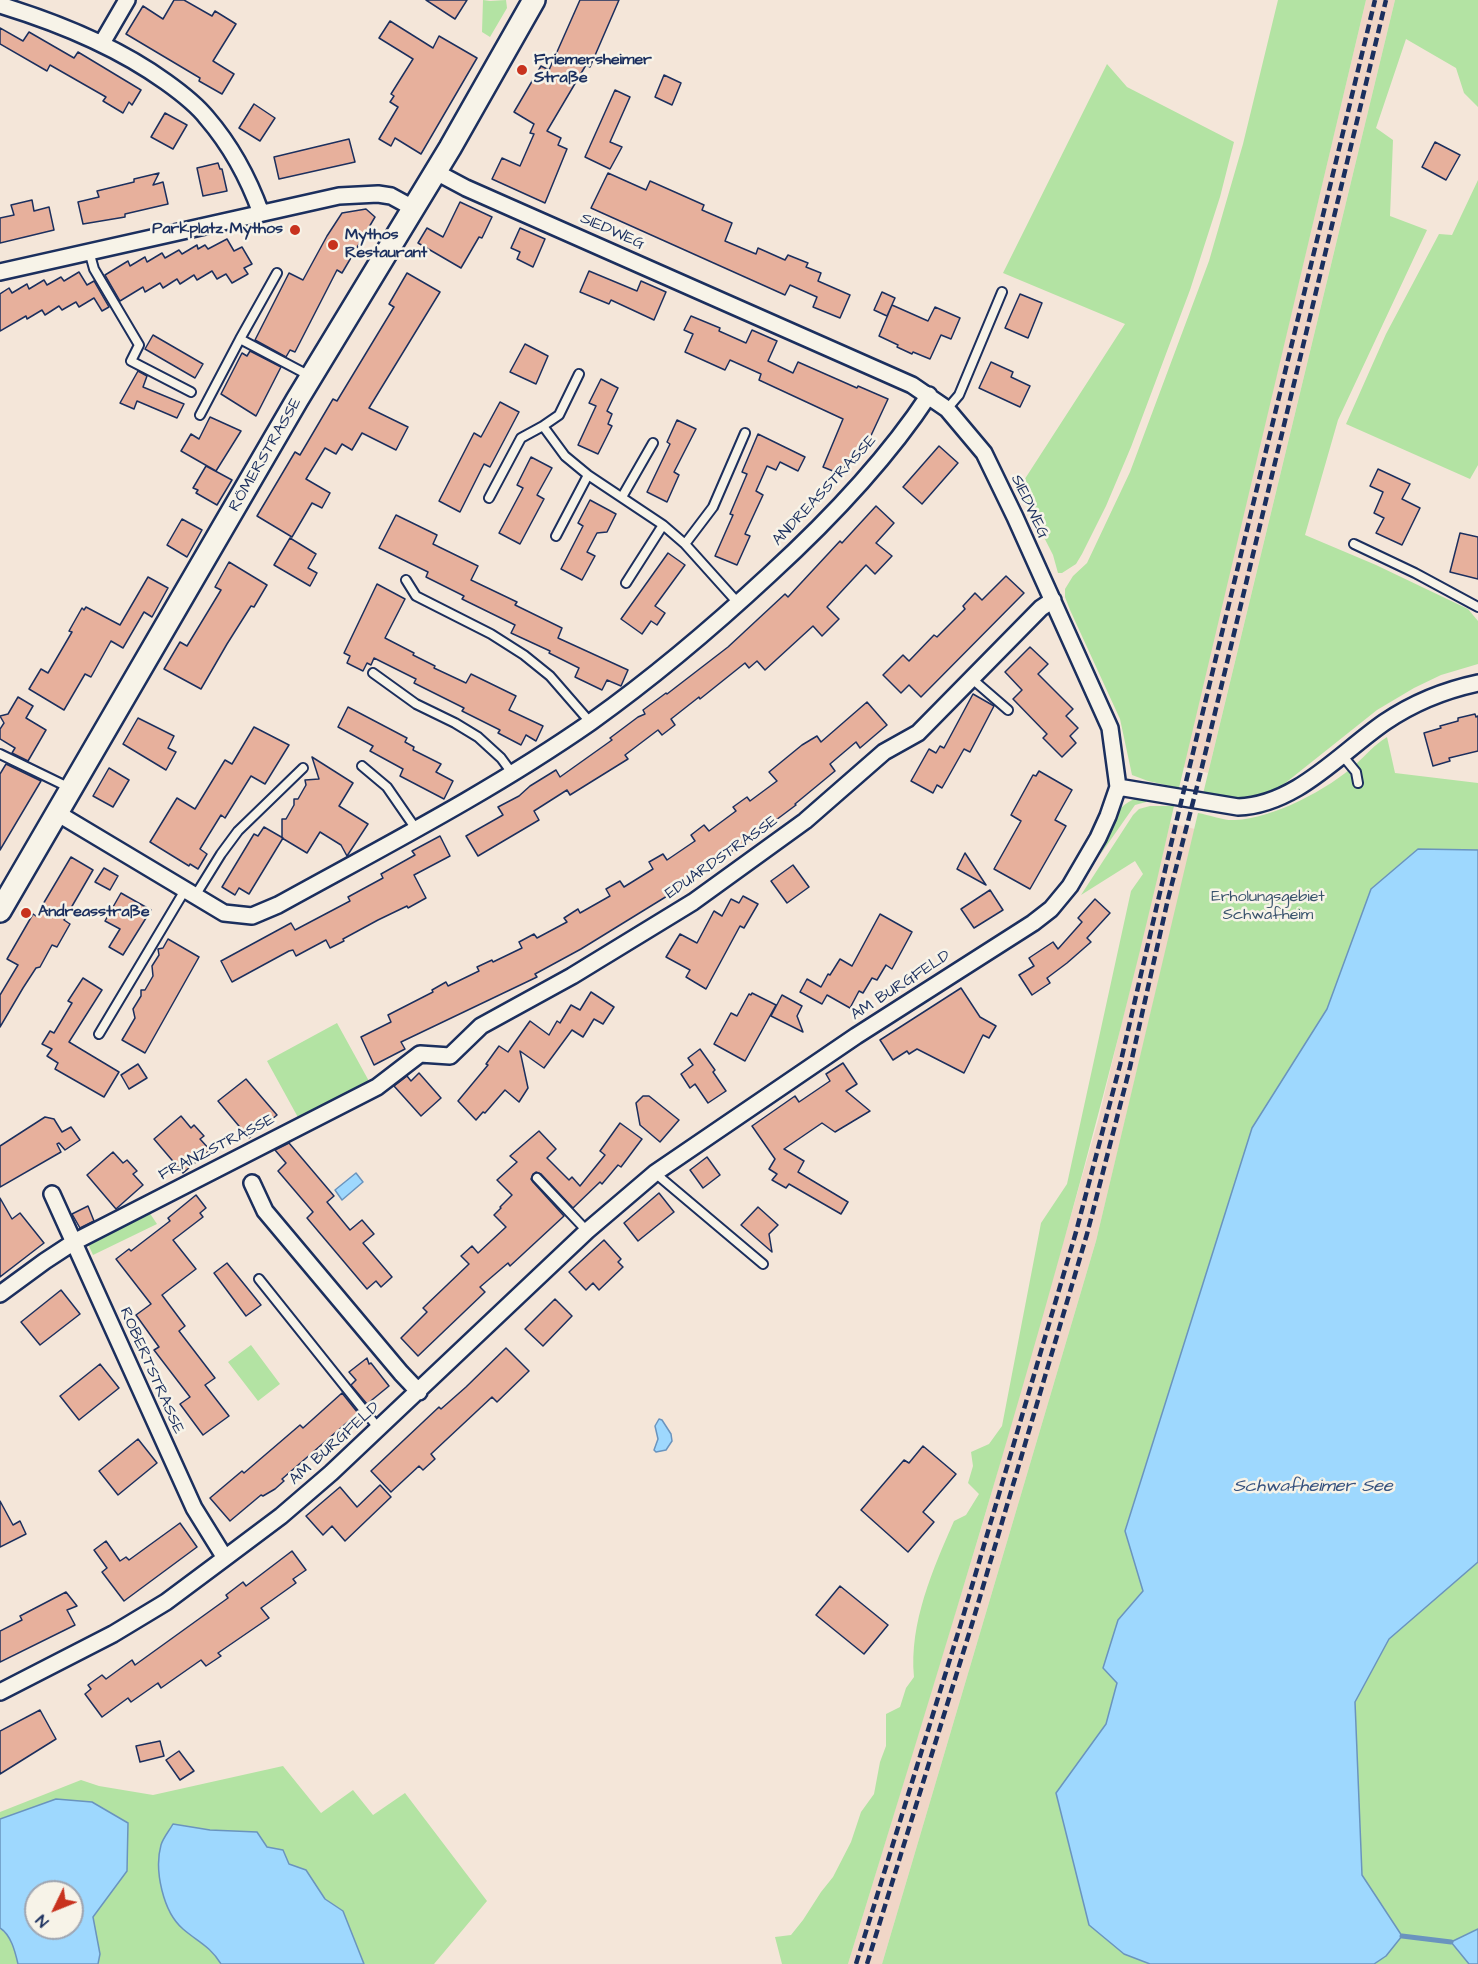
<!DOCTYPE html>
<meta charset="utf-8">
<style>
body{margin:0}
#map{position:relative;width:1478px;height:1964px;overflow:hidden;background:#f4e6d9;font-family:"Architects Daughter",sans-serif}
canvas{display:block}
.north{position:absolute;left:24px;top:1880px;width:60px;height:60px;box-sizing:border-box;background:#f7f3e8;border:2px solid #9fa5b1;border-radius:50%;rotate:227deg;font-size:16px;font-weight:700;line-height:24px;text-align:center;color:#1b2f5e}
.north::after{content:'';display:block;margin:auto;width:21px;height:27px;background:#c8321e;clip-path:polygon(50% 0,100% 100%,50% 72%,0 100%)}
</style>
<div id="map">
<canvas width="1478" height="1964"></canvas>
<div class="north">N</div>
</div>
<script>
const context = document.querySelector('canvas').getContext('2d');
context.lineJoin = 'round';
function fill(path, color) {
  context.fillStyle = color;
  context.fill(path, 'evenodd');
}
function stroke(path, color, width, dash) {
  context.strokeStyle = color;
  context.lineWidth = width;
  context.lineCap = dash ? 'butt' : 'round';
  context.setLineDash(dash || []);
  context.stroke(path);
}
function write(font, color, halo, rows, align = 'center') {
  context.font = font + ' "Architects Daughter",sans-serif';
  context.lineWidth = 5;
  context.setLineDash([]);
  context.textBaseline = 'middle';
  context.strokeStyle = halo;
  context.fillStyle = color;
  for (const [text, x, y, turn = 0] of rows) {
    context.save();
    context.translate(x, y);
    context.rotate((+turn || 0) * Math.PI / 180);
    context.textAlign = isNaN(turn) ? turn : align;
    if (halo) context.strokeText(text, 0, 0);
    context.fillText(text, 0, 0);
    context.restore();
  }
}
const built = new Path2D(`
 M1366 0H1395L1208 773 1183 767Z
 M1170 823 1195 829 1096 1241 882 1964H848L983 1522 1098 1121Z`);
const green = new Path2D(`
 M483 0 490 1 506 0 507 8 490 37 482 32Z
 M1278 0H1366L1179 788 1148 781 1132 775 1120 719 1070 610 1065 597V589L1073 576 1087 563 1130 472 1209 261 1243 144Z
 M1395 0H1478V107L1464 93 1456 68 1406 39 1376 128 1393 140 1390 216 1427 230 1338 420 1305 535 1376 565 1468 609 1478 621V664L1441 675 1414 688 1377 710 1279 788 1259 797 1228 798 1203 794Z
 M1107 64 1127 87 1234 142 1220 197 1190 290 1131 447 1106 506 1082 554 1076 564 1062 573H1058L1053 555 1019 488 1125 324 1003 273Z
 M1478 180V465L1470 479 1346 424 1386 334 1439 234 1452 235Z
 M1387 737 1395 773 1478 783V850L1418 849 1371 889 1327 1009 1252 1128 1125 1530 1143 1591 1118 1620 1117 1683 1106 1724 1056 1793 1124 1954 1150 1964H882L1096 1241 1198 813C1210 815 1224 821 1235 820 1272 819 1329 789 1356 764 1368 753 1373 746 1387 737Z
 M1137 798 1146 799V802L1135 805 1100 855C1113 833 1110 807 1137 798Z
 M1150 806H1174C1086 1197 966 1581 848 1964H782L775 1937 791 1935 803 1920 821 1892 833 1877 851 1842 861 1812 874 1794 880 1762 886 1746V1714L900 1707 906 1688 914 1677C909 1623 933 1569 954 1521L966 1515 979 1494 968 1483 973 1466 971 1452 989 1444 1002 1426 1041 1223 1067 1184 1131 891 1143 874 1135 861 1081 895 1133 815 1139 809Z
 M337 1023 370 1083 300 1121 267 1061Z
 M149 1212 157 1224 93 1255 88 1244Z
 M251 1345 280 1384 258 1401 228 1362Z
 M1478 1562V1964H1374L1386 1956 1401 1936 1362 1875 1355 1702 1389 1639Z
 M283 1766 321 1813 353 1790 373 1815 405 1793 487 1901 434 1964H364L343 1911 325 1899 306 1870 289 1864 283 1850 267 1847 210 1830 173 1824 181 1927 213 1951 221 1964H98L100 1954 93 1917 127 1871 56 1799 0 1819V1812L81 1780 99 1786 153 1795Z
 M0 1929C11 1935 15 1951 18 1964H0Z`);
const water = new Path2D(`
 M1418 849 1478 850V1562L1389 1639 1355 1702 1362 1875 1402 1936 1386 1956 1374 1964H1150L1124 1954 1089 1925 1056 1793 1106 1724 1117 1683 1103 1668 1118 1620 1143 1591 1125 1531 1252 1128 1327 1009 1371 889Z
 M356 1173 363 1182 342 1200 335 1190Z
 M659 1419 662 1420 671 1434 672 1441 666 1450 656 1452 654 1450 658 1439 655 1426Z
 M56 1799 92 1802 128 1823 127 1871 93 1917 100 1954 98 1964H18C15 1951 11 1935 0 1928V1819ZM36 1892H72V1928H36Z
 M173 1824 210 1830 257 1832 267 1847 283 1850 289 1864 306 1870 325 1899 343 1911 364 1964H221C210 1946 198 1942 183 1929 163 1912 154 1870 161 1845 163 1838 169 1831 173 1824Z
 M1478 1929V1964H1469L1451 1942Z`);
const stream = new Path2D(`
 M1402 1936 1451 1942`);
const building = new Path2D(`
 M174 0H184L212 16 215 11 236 24 213 61 234 74 222 94 199 81 200 78 126 34 143 6 163 19Z
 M426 0H467L455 19Z
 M580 0H619L590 67 586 65 547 131 561 138 558 145 567 149 545 203 492 179 502 158 520 166 534 134 530 133 534 124 514 112 541 66 549 70Z
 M390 21 433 48 439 36 477 58 421 154 395 138 391 146 379 139 398 107 390 102 394 96 391 94 413 59 379 38Z
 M0 28 23 41 29 32 74 58 78 52 141 90 132 105 129 102 123 113 103 101 106 97 50 65 47 71 0 44Z
 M664 75 681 83 672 105 655 97Z
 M615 90 630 97 610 142 622 147 610 169 585 157Z
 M254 104 275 118 260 141 239 128Z
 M165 113 187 125 173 149 151 137Z
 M349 139 355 162 279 179 274 157Z
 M1435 142 1460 155 1446 180 1422 167Z
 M218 163 220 169H222L227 191 203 196 197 168Z
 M159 173 153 185 163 182 168 204 125 214V217L83 224 78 202 99 197 97 191 134 182V179Z
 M608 173 646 190 650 181 704 205 702 210 732 223 725 241 756 254 758 248 785 260 788 255 808 263 806 267 821 273 818 281 850 295 840 318 813 307 817 297 790 285 785 295 591 208Z
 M32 200 34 211 49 207 54 230 0 243V218L14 215 11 205Z
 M460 202 492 217 482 238 479 237 461 268 418 243 427 228 443 237Z
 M366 209 375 217 342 273 337 270 295 352 290 350 286 357 255 340 289 273 303 280 327 236 342 213Z
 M520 228 545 239 533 267 517 259 520 252 511 248Z
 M227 239 234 251 242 247 252 264 244 268 248 274 232 283 226 274 217 279 212 271 197 280 194 275 180 284 177 279 163 288 160 283 145 292 143 287 120 301 105 275 128 261 130 266 145 257 147 262 162 253 165 258 179 250 182 254 197 245 198 249 205 245 208 249Z
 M589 271 637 291 641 281 666 292 654 320 611 300 609 304 580 292Z
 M79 272 87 285 94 281 109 307 102 311 94 298 79 307 76 302 62 310 59 306 45 315 42 310 27 319 26 316 0 331V294L9 288 12 293 27 284 29 289 44 280 47 285 61 277 64 281Z
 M407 273 440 292 369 408 408 427 396 450 362 433 352 450 342 444 336 454 325 448 306 479 330 493 322 508 312 503 292 537 257 516 295 452 300 455 333 399 337 401 394 307 389 304Z
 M882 292 895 298 887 316 874 310Z
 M1020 294 1042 303 1028 338 1005 328Z
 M892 305 928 321 935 307 960 318 951 339 941 335 930 359 913 352 912 354 897 347 898 345 879 336Z
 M691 316 720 328 719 331 746 343 752 330 777 341 768 361 793 373 798 362 857 388 858 386 888 399 861 457 855 455 852 462 848 460 845 467 841 466 838 473 823 467 843 419 759 380 761 374 730 360 725 370 685 352 693 334 684 330Z
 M153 335 203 364 195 378 145 349Z
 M525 344 548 356 536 384 510 372Z
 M250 351 281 367 256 416 221 394 242 353 247 356Z
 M991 362 1013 372 1011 377 1030 386 1020 407 979 388Z
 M138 371 147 376 143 387 184 404 177 418 137 401 134 409 120 403Z
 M601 379 618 388 607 411 612 414 608 424 612 426 598 454 578 445 596 406 589 403Z
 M500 402 519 412 490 467 484 464 460 512 439 501 474 433 481 437Z
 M210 417 241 431 216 471 181 451 191 434 199 439Z
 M677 420 696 429 674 472 679 475 667 502 647 492 670 444 667 442Z
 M758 434 805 457 798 471 780 462 776 470 767 466 756 491 763 495 745 534 750 536 737 565 715 556 733 515 730 514 747 474 742 472Z
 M939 446 958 463 922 504 903 487Z
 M531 457 552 468 537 495 544 499 520 544 499 533 523 488 517 485Z
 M206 466 232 480 217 505 196 493 198 490 193 488Z
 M1378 469 1410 484 1402 499 1420 508 1402 545 1376 533 1384 518 1374 513 1383 492 1370 486Z
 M590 500 616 514 607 532 597 533 587 552 595 556 582 580 561 569 583 526 578 523Z
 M876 506 894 523 876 543 892 556 875 574 866 565 827 607 839 619 822 636 813 626 765 670 757 661 749 668 745 663 700 699 699 697 671 719 675 725 662 735 658 730 625 755 628 759 570 795 567 790 534 811 539 820 478 856 466 836 503 815 498 807 519 796 530 786 556 770 560 777 612 740 610 738 638 717 645 714 643 710 666 693 667 694 728 647 785 594 788 597 840 541 842 543Z
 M396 515 437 535 433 544 478 566 471 580 517 602 515 605 562 628 558 638 628 670 621 686 607 680 602 690 575 677 579 668 549 653 550 651 511 633 515 625 462 599 464 596 426 577 428 572 379 548Z
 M182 519 202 530 187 557 167 545Z
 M1460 533 1478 537V579L1450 572Z
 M290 538 316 554 308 568 317 573 310 586 274 565Z
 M668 553 685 565 655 606 665 613 657 625 651 621 642 634 621 619Z
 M229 562 267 585 254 607 251 606 227 644 201 689 164 669 180 642 187 646 221 590 215 587Z
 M1006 576 1024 593 921 697 909 685 901 693 883 675 903 655 909 661 934 635 937 637 965 609 963 606 975 593 982 600Z
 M148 577 168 588 152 617 144 612 123 648 111 641 91 677 85 674 64 710 29 689 41 669 48 673 72 632 69 631 82 608 84 610 86 607 120 625Z
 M377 584 405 599 385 638 414 653 413 655 435 666 434 668 466 683 471 674 516 696 509 710 543 726 536 741 526 735 521 745 498 733 500 730 462 711 464 708 414 683 416 679 374 658 371 665 367 663 363 671 347 663 350 656 344 653Z
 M1030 647 1048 664 1038 674 1073 709 1066 716 1078 728 1070 736 1076 743 1062 757 1043 738 1047 734 1013 699 1022 690 1005 672Z
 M973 694 994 706 970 752 964 749 942 788 937 785 933 793 911 781 929 749 936 753 940 746 944 748Z
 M18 697 33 706 26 718 46 730 28 761 12 753 15 748 0 739V729L4 723 0 716 8 714Z
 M867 702 887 725 860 748 856 742 830 764 835 771 795 804 796 805 768 826 672 893 581 949 535 974 537 977 401 1042 405 1049 374 1065 361 1037 391 1022 388 1015 433 992 432 990 446 982 448 986 479 971 477 967 492 960 493 962 522 948 519 942 534 934 537 938 567 922 564 918 578 909 580 913 610 896 606 889 620 881 624 887 653 869 649 862 663 854 667 860 695 841 691 835 704 825 709 831 736 811 733 807 747 797 750 801 777 781 769 772 802 745 817 736 821 742Z
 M348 707 407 738 405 742 414 747 413 750 441 764 436 772 453 781 444 799 400 776 403 769 370 751 373 746 338 727Z
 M1475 714 1476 717 1478 716V751L1449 758 1450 761 1433 766 1424 733 1441 728 1440 726 1458 721V718Z
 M138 718 174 736 168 748 176 752 166 770 123 744Z
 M254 727 289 745 265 784 251 776 225 818 221 815 200 849 207 854 198 869 190 864 189 866 150 842 177 798 195 809 225 760 232 764Z
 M312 757 353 783 339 806 368 824 347 856 341 845 320 832 307 853 282 838V819H286L294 805V799H298L306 785 305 780 319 779Z
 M6 764 41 781 0 850V774Z
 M109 768 129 780 113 807 93 796Z
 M1039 771 1072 790 1055 820 1066 826 1030 889 994 869 1021 821 1011 815 1033 775 1036 776Z
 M264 827 283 838 249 894 239 888 235 895 222 887 254 834 258 836Z
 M440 836 450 856 414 875 426 898 408 908 407 906 378 920 343 939 344 941 330 948 326 940 296 956 293 950 289 951 232 982 221 961 291 923 295 930 350 901 348 897 383 878 381 874 415 855 412 851Z
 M965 853 986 885 957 869Z
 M71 857 93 870 64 920 70 924 57 947 52 945 40 967 36 968 23 988 0 1027V995L18 965 7 959 33 914 36 916Z
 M793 865 809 887 787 903 771 881Z
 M104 868 118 876 110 890 95 882Z
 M990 890 1003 910 974 928 961 909Z
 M121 893 151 910 123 955 109 947 120 929 105 921Z
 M743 896 758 904 744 928 740 926 706 989 686 977 690 970 666 957 680 934 697 943 714 911 722 916 731 899 739 903Z
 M1095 899 1110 913 1087 938 1091 942 1067 963 1047 978 1050 983 1032 995 1019 975 1034 966 1029 958 1053 942 1058 949 1082 922 1078 918Z
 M880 914 912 932 892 969 886 965 877 980 872 978 863 993 859 991 850 1008 827 995 822 1004 800 992 807 979 821 987 828 974 830 975 840 959 852 966Z
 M168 939 199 957 145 1053 122 1040 135 1018 133 1009 141 996V990H145L153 976 152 966 159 955 158 949 163 948Z
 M83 978 102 990 69 1042 119 1072 104 1097 55 1069 58 1063 47 1056 52 1049 42 1044 50 1031 54 1033 72 1003 68 1001Z
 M961 988 980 1017 996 1026 989 1038 983 1035 964 1073 917 1049 909 1054 907 1051 893 1060 880 1040Z
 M591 992 614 1007 603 1024 594 1019 583 1037 572 1030 544 1068 520 1051 528 1088 519 1102 505 1090 485 1113 483 1112 476 1120 458 1101 488 1065 486 1064 499 1046 508 1052 530 1021 549 1035 557 1021 560 1023 571 1005 580 1010Z
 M752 993 776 1005 745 1061 714 1044 731 1013 737 1016 749 994 751 995Z
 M782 995 802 1006 797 1016 803 1032 771 1016Z
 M700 1049 715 1070 713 1072 726 1091 708 1103 695 1084 690 1088 681 1074 693 1065 688 1058Z
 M843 1063 857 1084 846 1091 870 1111 835 1132 822 1123 784 1149 804 1161 798 1172 848 1202 841 1214 789 1184 786 1188 772 1180 777 1174 769 1169 775 1159 752 1126 795 1096 799 1102 830 1081 826 1074Z
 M138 1064 147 1078 129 1089 121 1075Z
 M419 1073 441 1098 421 1116 394 1086 407 1076 411 1081Z
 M246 1079 277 1115 249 1138 218 1101Z
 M643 1096H649L679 1120 660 1142 640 1125 636 1103Z
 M181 1116 191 1128 194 1125 204 1136 200 1139 210 1150 183 1173 154 1139Z
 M45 1117 54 1119 62 1132 71 1127 80 1140 65 1150 59 1143 57 1144 61 1152 0 1187V1146Z
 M620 1123 642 1139 621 1167 618 1165 602 1184 600 1182 573 1208 541 1174 536 1172 533 1174 531 1179 533 1182 564 1216 510 1266 508 1263 480 1287 485 1292 418 1356 401 1338 427 1312 423 1308 469 1264 461 1256 472 1246 478 1253 506 1227 494 1215 501 1208 500 1207 512 1195 497 1180 517 1162 510 1156 539 1131 556 1149 547 1158 569 1180 572 1177 580 1186 605 1155 600 1151Z
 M289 1143 334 1196 327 1202 350 1230 362 1220 374 1234 363 1243 392 1277 381 1287 376 1281 367 1289 307 1218 313 1212 278 1171 286 1163 275 1150Z
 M113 1152 123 1163 127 1160 137 1171 133 1174 143 1185 116 1209 87 1175Z
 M707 1157 720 1175 703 1188 690 1170Z
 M659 1193 674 1212 638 1241 624 1223Z
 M196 1195 206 1208 200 1213 203 1217 173 1240 196 1269 162 1295 185 1326 179 1331 215 1378 205 1385 229 1416 203 1435 180 1404 190 1397 154 1350 159 1347 136 1315 151 1304 116 1259 129 1249 131 1251 170 1221 168 1218Z
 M0 1198 12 1219 20 1213 44 1243 0 1277Z
 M88 1206 94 1221 80 1228 72 1214Z
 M758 1207 778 1225 769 1234 772 1252 741 1225Z
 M604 1240 621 1259 618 1262 623 1267 599 1290 593 1283 586 1290 569 1272Z
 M227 1263 261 1305 246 1316 214 1273Z
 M61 1290 80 1314 40 1345 21 1322Z
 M555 1299 572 1316 543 1346 525 1329Z
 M506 1348 529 1371 497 1402 492 1397 431 1454 435 1459 423 1470 419 1466 391 1492 371 1471 439 1407 441 1409 466 1387Z
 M367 1358 369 1364 371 1363 389 1386 367 1404 351 1385 356 1380 349 1372Z
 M100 1364 119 1388 79 1420 60 1396Z
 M342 1393 358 1413 282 1479 284 1481 275 1489 263 1496 261 1495 230 1521 210 1498 242 1471 244 1473 300 1425 303 1428Z
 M138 1439 157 1463 118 1495 99 1471Z
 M923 1446 956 1474 923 1512 934 1522 908 1552 861 1510 904 1460 909 1463Z
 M380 1485 391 1497 345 1541 332 1526 323 1535 306 1516 340 1487 357 1507Z
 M0 1501 13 1525 20 1521 26 1534 0 1547Z
 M180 1523 197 1547 124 1601 102 1572 107 1568 94 1550 106 1541 120 1561 126 1557 129 1560Z
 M292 1551 306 1570 293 1579 296 1583 261 1608 269 1618 218 1653 221 1656 206 1666 201 1660 161 1688 158 1683 131 1702 128 1698 102 1717 85 1694 91 1689 88 1685 102 1675 106 1679 132 1660 135 1665 228 1598 226 1595 243 1582 246 1586Z
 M840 1586 888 1625 864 1654 816 1615Z
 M66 1592 77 1606 67 1610 75 1625 0 1662V1631L22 1620 20 1616Z
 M40 1710 56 1739 0 1774V1731Z
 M160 1741 164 1756 140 1762 136 1746Z
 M179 1751 194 1771 180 1780 166 1760Z`);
const lane = new Path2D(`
 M89 251 94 269 139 345 131 361 191 392
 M240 339 277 273
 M947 409 959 395 1002 292
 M200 415 240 339 310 376
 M543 426 559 415 579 374
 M622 497 653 443
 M489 498 521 438 543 426 565 456 588 475 663 525 685 544 738 603
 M556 536 588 475
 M685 544 713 507 745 433
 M1354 544 1415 573 1478 607
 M406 580 416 596 491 634 524 655 550 676 590 722
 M626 583 663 525
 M373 673 416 704 455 723 478 737 501 758 512 773
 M971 678 1008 710
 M0 754 70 788
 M1342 755 1356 772 1358 783
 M362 766 387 787 416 829
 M195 896 221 854 238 831 303 768
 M99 1034 185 890
 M655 1173 763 1264
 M537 1178 587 1231
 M259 1279 379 1429`);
const street = new Path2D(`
 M0 5C59 23 116 46 166 82 180 92 196 104 207 118 232 147 248 177 261 213
 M102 43 127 0
 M0 272 339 196 378 194 391 196 413 208
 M1118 787 1238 807C1296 805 1340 753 1385 722 1413 703 1445 690 1478 683
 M57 813 224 913 252 916 278 905C383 847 492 791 591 722 654 677 713 627 769 575 828 521 885 462 929 395
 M252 1183 265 1211 401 1373 419 1392
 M52 1194 194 1508 225 1558
 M0 1294 45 1261 74 1242 377 1087 420 1054 450 1056 481 1026 572 976 693 902 805 821 884 752 918 733 1041 608 1053 600
 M0 1692 113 1634 166 1602 225 1558 281 1516 331 1473 587 1231 655 1173 856 1036 1033 923 1051 909 1070 886 1098 838 1108 816 1118 787 1110 728 1015 517 984 453 947 409 912 385 466 188 436 172`);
const secondary = new Path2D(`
 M0 911 297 400 450 148 534 0`);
const rail = new Path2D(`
 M856 1964 962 1620 1076 1232 1120 1065 1176 823 1375 0
 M867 1964 972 1624 1087 1234 1130 1067 1168 899 1201 771 1386 0`);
const markers = [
 [522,70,6,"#c8321e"],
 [295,230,6,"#c8321e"],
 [333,245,6,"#c8321e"],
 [26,913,6,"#c8321e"]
];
const poiNames = [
 ["Friemersheimer",534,61],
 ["Straße",534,79],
 ["Parkplatz Mythos",283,230,"right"],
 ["Mythos",345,236],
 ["Restaurant",345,254],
 ["Andreasstraße",38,913]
];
const streetNames = [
 ["SIEDWEG",612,232,24],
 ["RÖMERSTRASSE",266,455,-60],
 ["ANDREASSTRASSE",825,491,-47],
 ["SIEDWEG",1029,507,65],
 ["EDUARDSTRASSE",722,858,-35],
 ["AM BURGFELD",901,986,-33],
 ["FRANZSTRASSE",217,1148,-27],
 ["ROBERTSTRASSE",151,1371,66],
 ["AM BURGFELD",335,1444,-42]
];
const parkNames = [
 ["Erholungsgebiet",1268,898],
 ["Schwafheim",1268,916]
];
const waterNames = [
 ["Schwafheimer See",1313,1487]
];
fill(built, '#f0d6c7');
fill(green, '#b3e3a3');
fill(water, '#9ed8fe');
stroke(water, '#6a94be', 1.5);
stroke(stream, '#6a94be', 5);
fill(building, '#e7b09c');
stroke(building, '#1b2f5e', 1.5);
stroke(lane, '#1b2f5e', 12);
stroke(street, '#1b2f5e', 20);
stroke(secondary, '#1b2f5e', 26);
stroke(lane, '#f7f3e8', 8);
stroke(street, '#f7f3e8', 15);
stroke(secondary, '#f7f3e8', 21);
stroke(rail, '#1b2f5e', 4.5, [9, 4.5]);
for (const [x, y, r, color] of markers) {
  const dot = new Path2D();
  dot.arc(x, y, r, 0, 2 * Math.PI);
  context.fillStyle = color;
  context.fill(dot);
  stroke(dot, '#f7f3e8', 2);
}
write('bold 16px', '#1b2f5e', '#f7f3e8', poiNames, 'left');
write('16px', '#1b2f5e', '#f7f3e8', streetNames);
write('16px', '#39536c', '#f7f3e8', parkNames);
write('italic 18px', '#35517e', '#f7f3e8', waterNames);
</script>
